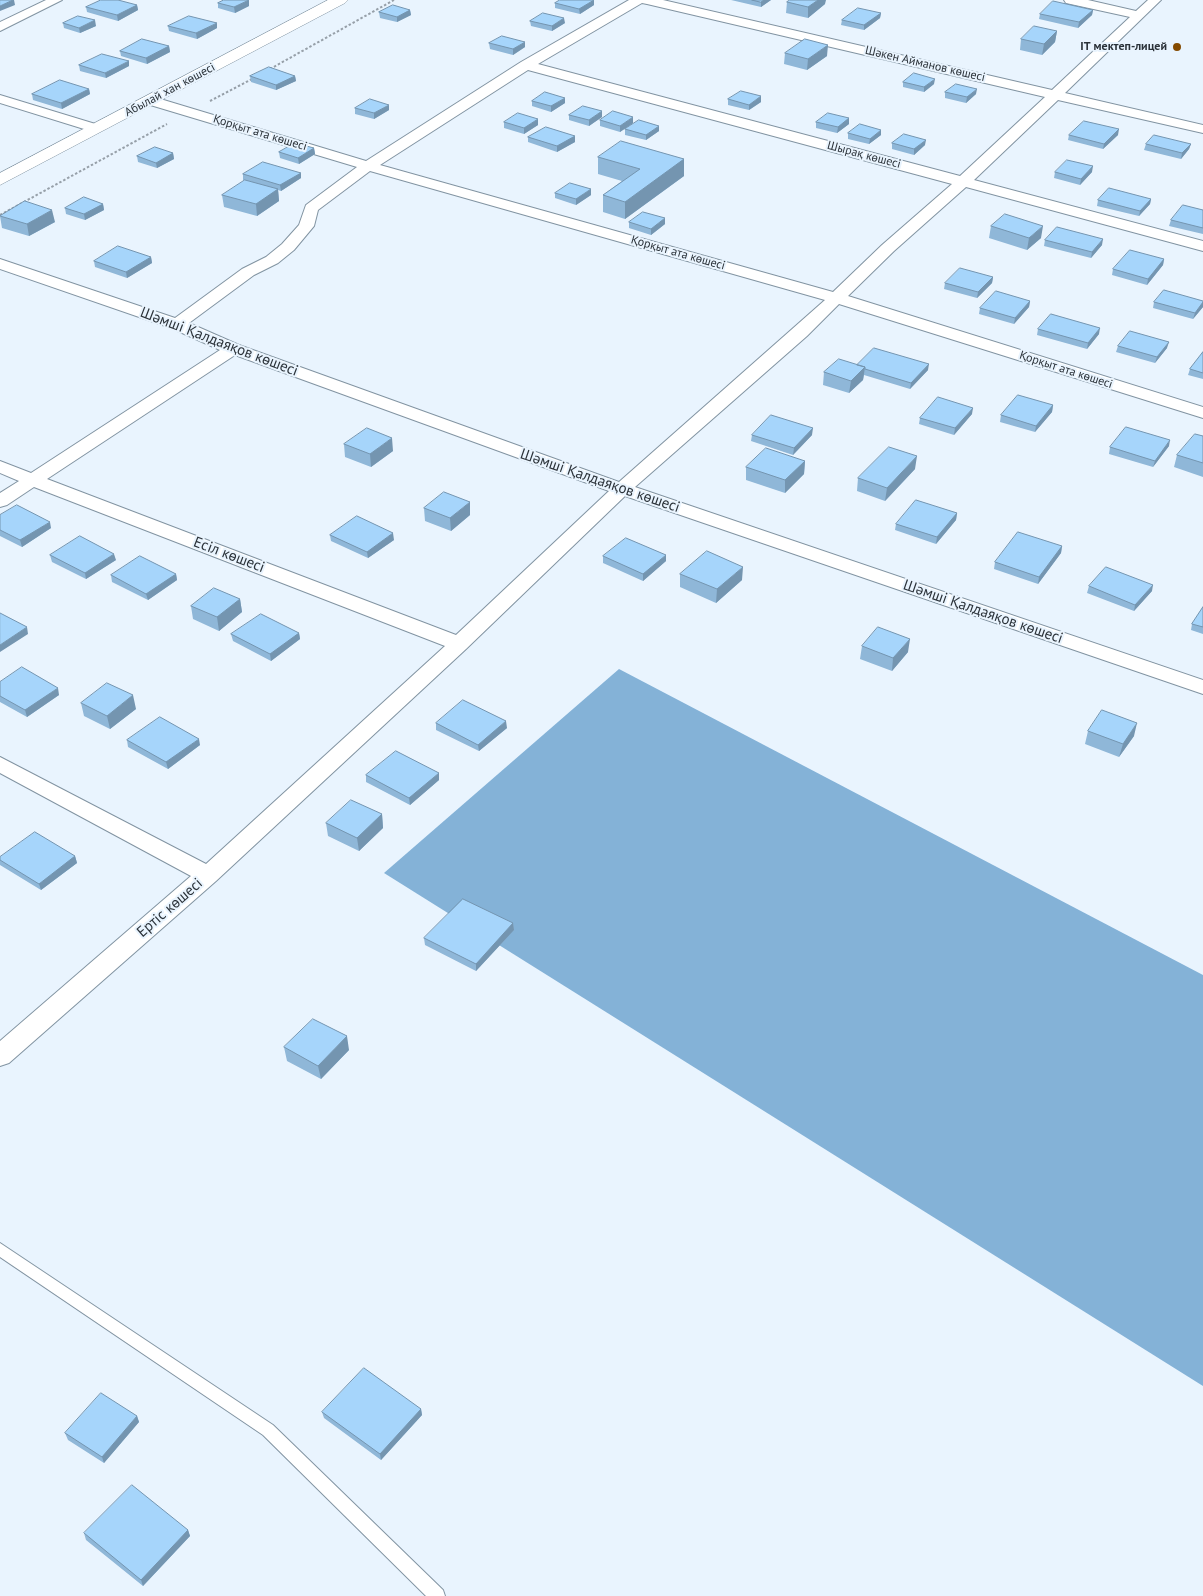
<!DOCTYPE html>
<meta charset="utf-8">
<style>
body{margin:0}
canvas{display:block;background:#e9f4fe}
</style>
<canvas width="1203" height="1596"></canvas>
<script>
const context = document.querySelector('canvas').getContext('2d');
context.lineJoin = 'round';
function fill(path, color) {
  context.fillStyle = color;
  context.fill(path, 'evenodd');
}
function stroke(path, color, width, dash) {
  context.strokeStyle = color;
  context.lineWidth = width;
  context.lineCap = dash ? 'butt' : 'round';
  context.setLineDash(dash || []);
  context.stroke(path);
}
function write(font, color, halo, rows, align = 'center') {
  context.font = font + ' "PT Sans",sans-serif';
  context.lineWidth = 4;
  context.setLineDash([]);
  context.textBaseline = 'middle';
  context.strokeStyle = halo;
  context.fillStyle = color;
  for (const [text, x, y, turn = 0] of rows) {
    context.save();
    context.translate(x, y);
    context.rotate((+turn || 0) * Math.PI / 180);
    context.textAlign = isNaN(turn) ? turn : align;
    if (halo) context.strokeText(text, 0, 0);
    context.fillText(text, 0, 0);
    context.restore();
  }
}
const forest = new Path2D(`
 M619 669 1203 975V1386L384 873Z`);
const path = new Path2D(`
 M270 69 394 0
 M210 101 254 78
 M0 215 167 124`);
const service = new Path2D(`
 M0 1243 273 1425 443 1590 445 1596H426L263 1435 0 1257Z`);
const minor = new Path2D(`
 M46 0H62L0 31V22Z
 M629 0H663L1052 90 1130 17 1066 3 1064 0H1088L1136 11 1148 0H1161L1065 93 1203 125V133L1058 100 974 180 1203 241V251L966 187 894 251 848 296 1203 407V418L839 304 807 336 635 487 1203 680V694L625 496 466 649 216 881 9 1063 0 1066V1041L191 876 0 773V757L206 864 445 646 34 487 7 505 0 507V493L19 481 0 473V461L31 473 220 350 171 328 0 269V259L175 318 242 269 266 257 282 244 299 225 306 205 357 167 147 104 145 101 147 98H157L366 161 521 62ZM642 3 647 4 1045 97 960 176 538 64ZM528 70 952 184 882 245 833 292 380 165ZM370 171 825 300 619 482 239 345 189 323 254 275 278 263 294 250 314 226 318 210ZM235 355 609 491 456 635 47 479Z
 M0 95 102 126 104 129 97 133 0 103Z`);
const tertiary = new Path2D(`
 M328 0H348L345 3 0 185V173Z`);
const wall = new Path2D(`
 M731 0H771L761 7Z
 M787 2 825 4 808 18 786 13Z
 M218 3 249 6 235 13 218 8Z
 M555 3 594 5 580 14 555 8Z
 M137 5 138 10 118 21 87 12 86 7Z
 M410 10 411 15 397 22 380 18 379 12Z
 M1093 10 1092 15 1078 28 1039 19 1040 14Z
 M881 13 880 18 864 30 841 25 842 20Z
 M530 21 565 23 552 31 531 26Z
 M63 23 96 26 80 33 64 28Z
 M168 26 217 28 197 39 169 31Z
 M1057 31 1055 42 1042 55 1020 50 1021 39Z
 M489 43 525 47 513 55 490 49Z
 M169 46 170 52 147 64 121 56 120 51Z
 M785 53 827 56 807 70 784 64Z
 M79 65 129 66 106 78 80 71Z
 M250 76H295L296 81 276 90 251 82Z
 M903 82 934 84 924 92 903 87Z
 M89 89 90 94 62 109 33 100 32 94Z
 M945 92 976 94 966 103 945 98Z
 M728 99 761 102 749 110 728 105Z
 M532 101 565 103 551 112 532 106Z
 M355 108 389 110 374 119 355 114Z
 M569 115 602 117 589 126 569 120Z
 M849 118V124L837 133 816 128V122Z
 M600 120 633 123 620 132 600 126Z
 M504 122 538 125 524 134 504 128Z
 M625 129 659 131 646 140 625 135Z
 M848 133 881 135 869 144 848 139Z
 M1069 135H1118L1103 149 1068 140Z
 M575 136V142L557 152 528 142V137Z
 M892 143 925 145 914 155 892 149Z
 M1146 144H1191L1189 149 1181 159 1144 150Z
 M314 148 315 154 299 164 280 158 279 152Z
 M173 153 174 159 157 168 138 162 137 156Z
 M598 157 684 159V176L625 219 603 212V195L622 181 598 174Z
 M1055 172H1092L1080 185 1054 178Z
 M301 173V178L281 191 278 190 279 201 257 216 224 207 222 195 251 182 243 180V174Z
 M555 193 591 195 576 205 555 198Z
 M1151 199 1150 204 1139 216 1097 206 1098 200Z
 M103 204 104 210 85 220 66 214 65 208Z
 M1203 210V234L1169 226 1171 220Z
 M0 216 55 222 29 236 2 228Z
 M629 222 665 224 651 235 629 228Z
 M991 226 1041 238 1027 250 989 238Z
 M1045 240 1102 245 1091 258 1044 246Z
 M151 257 152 263 127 278 95 267 94 261Z
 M1164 259 1163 265 1147 285 1112 275 1113 269Z
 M993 277 992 283 977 298 944 289 945 283Z
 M1030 301 1029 307 1014 324 979 314 980 308Z
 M1203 301V307L1193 319 1153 308 1154 302Z
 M1038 329 1099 334 1087 349 1037 335Z
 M1118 346 1167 348 1155 363 1116 352Z
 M1203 352V379L1188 375 1190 369Z
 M857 365 928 370 910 389 864 375 863 380 849 393 823 385 824 372Z
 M1053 405 1052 412 1035 432 1000 422 1001 415Z
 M972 414 954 435 919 424 920 418Z
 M752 435H812L793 455 751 441Z
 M1203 436V477L1174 467 1177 455Z
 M344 444 393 451 371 467 345 457Z
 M1169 446 1153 467 1109 454 1110 447Z
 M805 461 804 474 785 493 746 480V467Z
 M915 469 885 501 857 491 858 478Z
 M424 508 470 515 451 531 425 521Z
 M957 513 956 520 936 544 895 530 896 524Z
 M0 515 51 528 22 547 0 536Z
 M330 535 394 540 368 558 331 541Z
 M1062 546 1061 553 1038 584 994 569 995 562Z
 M50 555 116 560 86 579 52 562Z
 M603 556 666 561 643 581 603 563Z
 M176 574 177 580 148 600 112 582 111 575Z
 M680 574 742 580 716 603 680 587Z
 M1089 586 1152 591 1134 611 1087 593Z
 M240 599 242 612 219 631 193 619 191 606Z
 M1203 607V634L1191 630 1192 624Z
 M299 633 300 639 271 661 233 641 231 634Z
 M862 646 908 652 892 671 860 659Z
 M0 682 59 695 27 717 0 702Z
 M81 703 136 709 110 729 84 716Z
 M436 723 507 728 479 751 436 730Z
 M1088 731 1134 736 1119 757 1085 744Z
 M127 740 200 745 168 769 128 747Z
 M366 775 439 780 410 805 366 782Z
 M382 814 383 828 359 851 328 836 326 823Z
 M75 856 77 863 41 890 0 865V857Z
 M513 923 514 930 476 971 425 945 424 938Z
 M284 1047 349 1050 321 1079 287 1061Z
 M421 1409 422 1415 381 1460 324 1418 322 1412Z
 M137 1416 139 1422 104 1463 68 1440 65 1433Z
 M188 1530 190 1536 143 1586 86 1540 84 1533Z`);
const shadedWall = new Path2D(`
 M13 0H14L15 5 0 11V6Z
 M249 0V6L235 13 234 7Z
 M594 0V5L580 14 579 9Z
 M764 0H771L761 7V2Z
 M818 0H826L825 4 808 18V7Z
 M137 5 138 10 118 21 117 15Z
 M410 10 411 15 397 22V17Z
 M1093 10 1092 15 1078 28 1079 22Z
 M881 13 880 18 864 30V25Z
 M564 18 565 23 552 31V26Z
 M95 20 96 26 80 33 79 28Z
 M217 23V28L197 39 196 33Z
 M1057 31 1055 42 1042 55 1044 44Z
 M525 42V47L513 55V49Z
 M828 45 827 56 807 70 808 59Z
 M169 46 170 52 147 64 146 58Z
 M129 61V66L106 78 105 73Z
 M295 76 296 81 276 90V85Z
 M935 79 934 84 924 92V87Z
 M89 89 90 94 62 109 61 103Z
 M977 89 976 94 966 103 967 97Z
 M761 96V102L749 110V105Z
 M565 98V103L551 112V106Z
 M389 105V110L374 119V113Z
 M602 111V117L589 126V120Z
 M633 117V123L620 132V126Z
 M849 118V124L837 133 838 127Z
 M538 119V125L524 134V128Z
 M659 126V131L646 140V135Z
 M1119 129 1118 135 1103 149 1104 144Z
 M881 130V135L869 144 870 139Z
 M575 136V142L557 152V146Z
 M926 140 925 145 914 155V149Z
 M1191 144 1189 149 1181 159 1182 153Z
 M314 148 315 154 299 164 298 158Z
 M173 153 174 159 157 168 156 163Z
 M684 159V176L625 219V202Z
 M1093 166 1092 172 1080 185 1081 179Z
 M301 173V178L281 191 280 185Z
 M278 189 279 201 257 216 256 204Z
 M591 189V195L576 205V199Z
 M1151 199 1150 204 1139 216 1140 211Z
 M103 204 104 210 85 220 84 214Z
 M52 210 55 222 29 236 27 224Z
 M665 218V224L651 235V229Z
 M1043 226 1041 238 1027 250 1029 238Z
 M1103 239 1102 245 1091 258 1092 252Z
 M151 257 152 263 127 278 126 272Z
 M1164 259 1163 265 1147 285 1148 279Z
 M993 277 992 283 977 298 978 292Z
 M1030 301 1029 307 1014 324 1015 318Z
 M1203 302V307L1193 319 1195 313Z
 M1100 328 1099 334 1087 349 1088 343Z
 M1169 342 1167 348 1155 363 1157 357Z
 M929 364 928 370 910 389 911 383Z
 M865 367 863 380 849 393 851 381Z
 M1053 405 1052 412 1035 432 1036 426Z
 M973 408 972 414 954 435 955 428Z
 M813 428 812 435 793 455 794 448Z
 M392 438 393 451 371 467 370 454Z
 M1170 440 1169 446 1153 467 1155 461Z
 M917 456 915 469 885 501 887 488Z
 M805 461 804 474 785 493V480Z
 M470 502V515L451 531 450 518Z
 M957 513 956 520 936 544 937 537Z
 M50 522 51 528 22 547 20 540Z
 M393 533 394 540 368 558 367 552Z
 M1062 546 1061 553 1038 584 1039 577Z
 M114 554 116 560 86 579 85 573Z
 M666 555V561L643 581V574Z
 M743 567 742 580 716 603 717 589Z
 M176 574 177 580 148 600 146 594Z
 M1153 585 1152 591 1134 611 1135 605Z
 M240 599 242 612 219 631 217 617Z
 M27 627 28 634 0 652V645Z
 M299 633 300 639 271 661 270 654Z
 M910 639 908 652 892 671 893 658Z
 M58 688 59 695 27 717 25 710Z
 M133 695 136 709 110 729 107 716Z
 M506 721 507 728 479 751 478 745Z
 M1137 723 1134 736 1119 757 1123 744Z
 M199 739 200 745 168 769 166 762Z
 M439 773V780L410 805 409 798Z
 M382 814 383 828 359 851 357 838Z
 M75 856 77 863 41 890 39 884Z
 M513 923 514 930 476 971V964Z
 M347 1036 349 1050 321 1079 318 1066Z
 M421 1409 422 1415 381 1460 380 1454Z
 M137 1416 139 1422 104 1463 102 1457Z
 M188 1530 190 1536 143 1586 141 1580Z`);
const building = new Path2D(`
 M0 0H13L0 6Z
 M101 0H118L137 5 117 15 86 7Z
 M224 0H249L234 7 218 3Z
 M560 0H594L579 9 555 3Z
 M752 0H764L761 2Z
 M790 0H818L808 7 787 2Z
 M1053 1 1093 10 1079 22 1040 14Z
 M393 5 410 10 397 17 379 12Z
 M858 8 881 13 864 25 842 20Z
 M543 13 564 18 552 26 530 21Z
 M78 16 95 20 79 28 63 23Z
 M189 16 217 23 196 33 168 26Z
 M1034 26 1057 31 1044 44 1021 39Z
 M502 36 525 42 513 49 489 43Z
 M142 39 169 46 146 58 120 51Z
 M805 39 828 45 808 59 785 53Z
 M102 54 129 61 105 73 79 65Z
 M269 67 295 76 276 85 250 76Z
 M914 73 935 79 924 87 903 82Z
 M60 80 89 89 61 103 32 94Z
 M956 84 977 89 967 97 945 92Z
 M741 91 761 96 749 105 728 99Z
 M545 92 565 98 551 106 532 101Z
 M370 99 389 105 374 113 355 108Z
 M583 106 602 111 589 120 569 115Z
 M613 111 633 117 620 126 600 120Z
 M518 113 538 119 524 128 504 122Z
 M828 113 849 118 838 127 816 122Z
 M639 120 659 126 646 135 625 129Z
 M1084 121 1119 129 1104 144 1069 135Z
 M860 124 881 130 870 139 848 133Z
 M546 127 575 136 557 146 528 137Z
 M904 134 926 140 914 149 892 143Z
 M1154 135 1191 144 1182 153 1146 144Z
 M621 141 684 159 625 202 603 195 640 169 598 157Z
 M295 143 314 148 298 158 279 152Z
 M155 147 173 153 156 163 137 156Z
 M1067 160 1093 166 1081 179 1055 172Z
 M263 162 301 173 280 185 243 174Z
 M245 180 278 189 256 204 222 195Z
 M570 183 591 189 576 199 555 193Z
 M1109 188 1151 199 1140 211 1098 200Z
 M84 197 103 204 84 214 65 208Z
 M25 201 52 210 27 224 0 216Z
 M1183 205 1203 210V228L1171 220Z
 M643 212 665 218 651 229 629 222Z
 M1005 214 1043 226 1029 238 991 226Z
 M1057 227 1103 239 1092 252 1045 240Z
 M118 246 151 257 126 272 94 261Z
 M1130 250 1164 259 1148 279 1113 269Z
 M960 268 993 277 978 292 945 283Z
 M1164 290 1203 301V302L1195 313 1154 302Z
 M996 291 1030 301 1015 318 980 308Z
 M1051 314 1100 328 1088 343 1038 329Z
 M1130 331 1169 342 1157 357 1118 346Z
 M874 348 929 364 911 383 865 369V367L857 365Z
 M1203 352V373L1190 369Z
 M839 359 865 367 851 381 824 372Z
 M1018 395 1053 405 1036 426 1001 415Z
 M938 397 973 408 955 428 920 418Z
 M771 415 813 428 794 448 752 435Z
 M1126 427 1170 440 1155 461 1110 447Z
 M367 428 392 438 370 454 344 444Z
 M1195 434 1203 436V463L1177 455Z
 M889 447 917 456 887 488 858 478Z
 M766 448 805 461 785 480 746 467Z
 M444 492 470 502 450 518 424 508Z
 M916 500 957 513 937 537 896 524Z
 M17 505 50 522 20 540 0 530V515Z
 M357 516 393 533 367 552 330 535Z
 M1018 532 1062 546 1039 577 995 562Z
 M80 536 114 554 85 573 50 555Z
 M626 538 666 555 643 574 603 556Z
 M707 551 743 567 717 589 680 574Z
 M140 556 176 574 146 594 111 575Z
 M1106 567 1153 585 1135 605 1089 586Z
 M214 588 240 599 217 617 191 606Z
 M1203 607V627L1192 624Z
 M0 613 27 627 0 645Z
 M261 614 299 633 270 654 231 634Z
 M878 627 910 639 893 658 862 646Z
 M22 667 58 688 25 710 0 696V682Z
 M107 683 133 695 107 716 81 703Z
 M463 700 506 721 478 745 436 723Z
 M1102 710 1137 723 1123 744 1088 731Z
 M160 717 199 739 166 762 127 740Z
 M396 751 439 773 409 798 366 775Z
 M351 800 382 814 357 838 326 823Z
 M35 832 75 856 39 884 0 860V857Z
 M463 899 513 923 476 964 424 938Z
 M313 1019 347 1036 318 1066 284 1047Z
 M364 1368 421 1409 380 1454 322 1412Z
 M101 1393 137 1416 102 1457 65 1433Z
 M132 1485 188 1530 141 1580 84 1533Z`);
const markers = [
 [1177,47,5,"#844a00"]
];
const farPoinames = [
 ["IT мектеп-лицей",1167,47]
];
const farStreetnames = [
 ["Шәкен Айманов көшесі",925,64,13],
 ["Абылай хан көшесі",170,90,-28],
 ["Қорқыт ата көшесі",260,133,17],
 ["Шырақ көшесі",864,155,15],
 ["Қорқыт ата көшесі",678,253,16],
 ["Қорқыт ата көшесі",1066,370,18]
];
const streetNames = [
 ["Шәмші Қалдаяқов көшесі",219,342,21],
 ["Шәмші Қалдаяқов көшесі",600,481,19],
 ["Есіл көшесі",229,555,21],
 ["Шәмші Қалдаяқов көшесі",983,612,19],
 ["Ертіс көшесі",170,908,-41]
];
fill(forest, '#84b2d7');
stroke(service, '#8294a2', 2);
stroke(minor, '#8294a2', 2);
stroke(tertiary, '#8294a2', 1);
stroke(path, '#97a0a9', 2, [2.5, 2]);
fill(service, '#fff');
fill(minor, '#fff');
fill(tertiary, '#fff');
fill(wall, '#8fb7d8');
fill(shadedWall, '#7495b0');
fill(building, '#a6d5fb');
stroke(building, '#7495b0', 1);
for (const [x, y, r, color] of markers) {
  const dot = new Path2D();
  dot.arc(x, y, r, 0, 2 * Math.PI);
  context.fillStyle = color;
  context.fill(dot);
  stroke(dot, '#e9f4fe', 2);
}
write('bold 12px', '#2b3239', '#e9f4fe', farPoinames, 'right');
write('12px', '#2b3239', '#e9f4fe', farStreetnames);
write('15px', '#2b3239', '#e9f4fe', streetNames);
</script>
